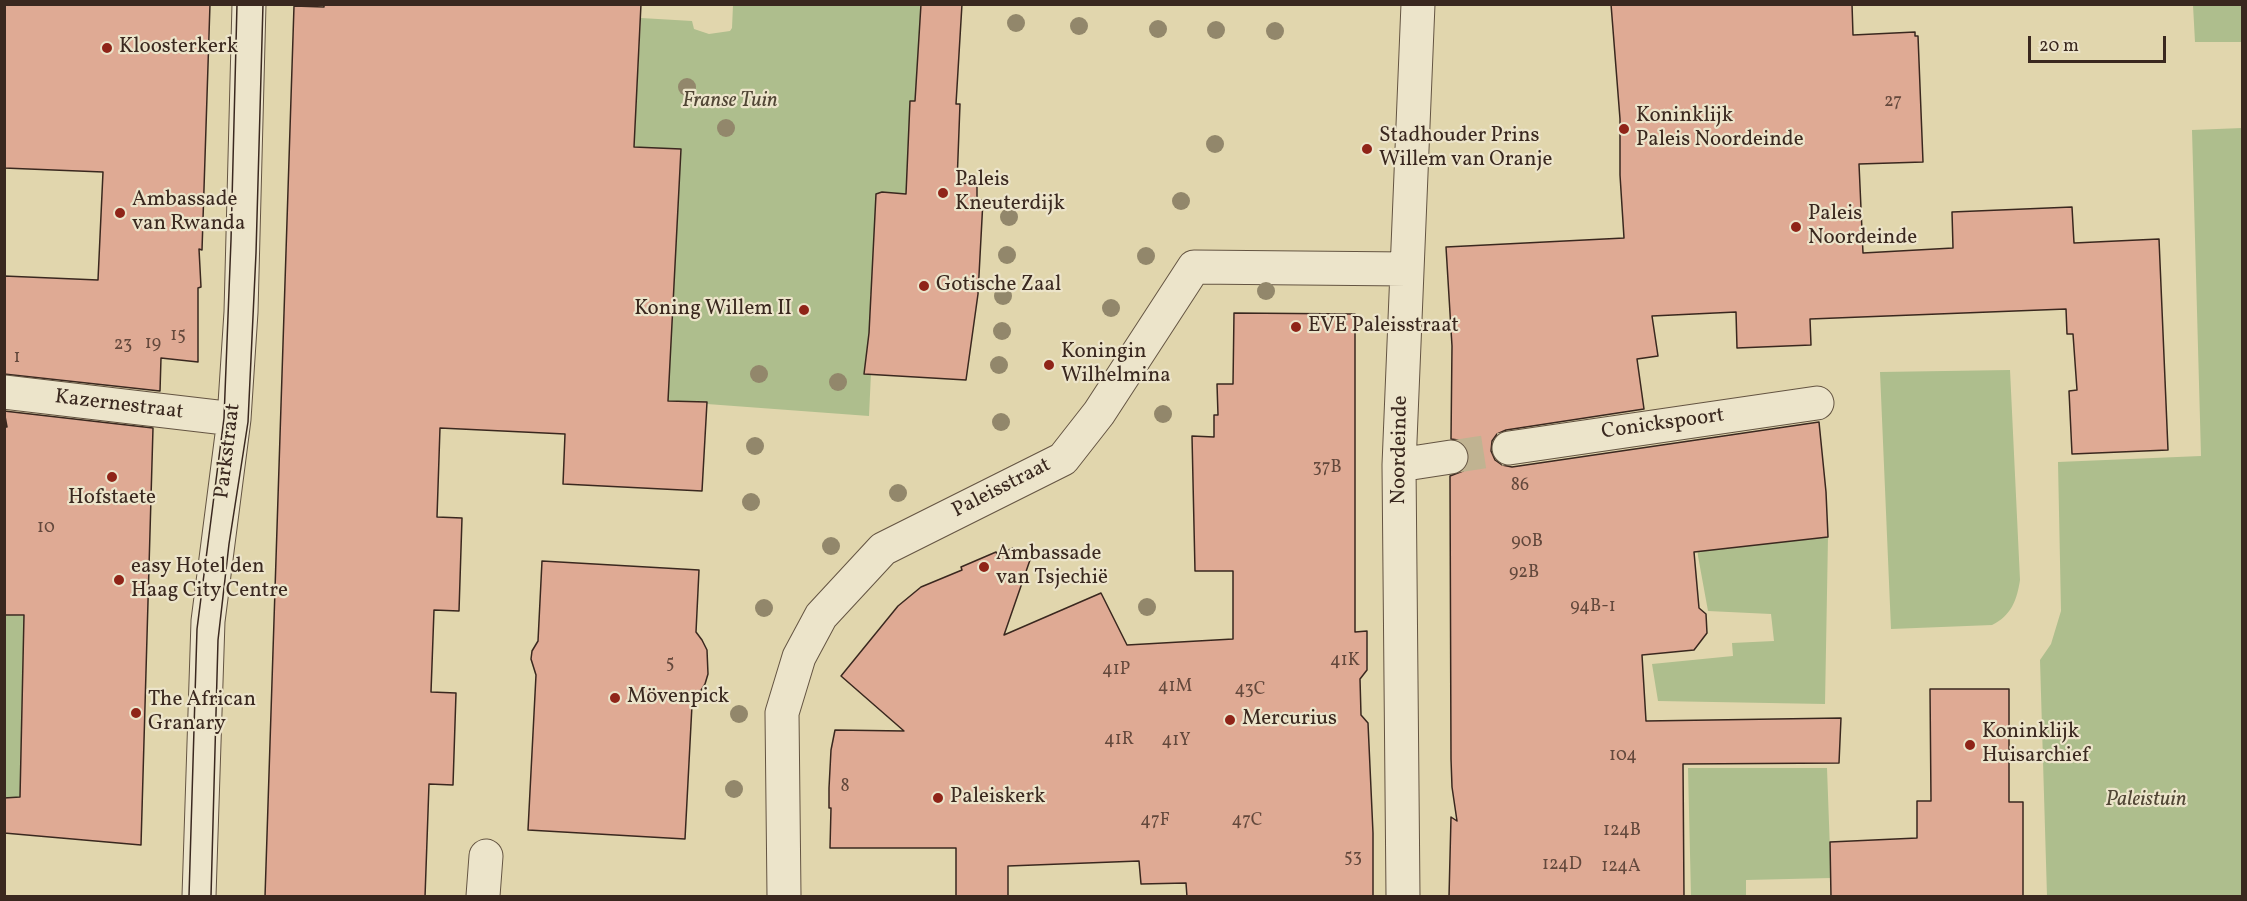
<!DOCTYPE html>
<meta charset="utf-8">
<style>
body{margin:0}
#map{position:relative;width:2247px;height:901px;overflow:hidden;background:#e1d6ad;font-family:Vollkorn,serif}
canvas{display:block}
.frame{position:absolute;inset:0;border:6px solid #3a281f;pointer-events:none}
.scale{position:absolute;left:2028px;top:36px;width:138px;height:27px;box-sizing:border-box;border:3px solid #3a281f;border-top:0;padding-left:8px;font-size:18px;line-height:21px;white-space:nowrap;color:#3a281f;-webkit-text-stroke:4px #ece4ca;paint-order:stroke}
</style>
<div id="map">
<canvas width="2247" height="901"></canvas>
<div class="frame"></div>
<div class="scale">20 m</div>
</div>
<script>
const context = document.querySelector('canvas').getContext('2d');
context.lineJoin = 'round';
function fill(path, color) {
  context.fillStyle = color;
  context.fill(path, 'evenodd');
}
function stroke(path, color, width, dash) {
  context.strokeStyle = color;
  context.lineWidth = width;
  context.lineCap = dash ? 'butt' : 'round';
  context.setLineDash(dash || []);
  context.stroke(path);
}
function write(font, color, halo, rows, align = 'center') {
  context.font = font + ' Vollkorn,serif';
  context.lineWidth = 4.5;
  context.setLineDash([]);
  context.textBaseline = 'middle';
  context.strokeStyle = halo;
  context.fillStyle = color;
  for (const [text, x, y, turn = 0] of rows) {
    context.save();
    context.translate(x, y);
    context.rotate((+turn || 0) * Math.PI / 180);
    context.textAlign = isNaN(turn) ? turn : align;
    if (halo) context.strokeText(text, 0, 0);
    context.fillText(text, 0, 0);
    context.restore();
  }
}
const green = new Path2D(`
 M733 5H921L913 132H908V135H912L909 194 883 192 877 269H872V273L877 274 876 294H870V298H875L872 343H868L871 373 869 416 707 404 706 402 668 401 634 147 641 18 692 21 694 29 709 34 730 31 732 28Z
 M2193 5H2242V42H2195Z
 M2242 128V896H2047L2040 660 2051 644 2061 611 2058 462 2201 456 2192 130Z
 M2010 370 2020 580C2017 600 2011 616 1992 625L1891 629 1880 372Z
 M1722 437 1729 507 1826 502 1828 537 1825 704 1658 701 1652 664 1733 656 1732 643 1774 641 1771 614 1708 611 1698 556 1687 441Z
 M4 615 26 616 25 655H23L20 797 5 798Z
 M1688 768H1827L1831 878 1746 880V896H1691Z`);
const building = new Path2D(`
 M4 4H210L202 250 199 249 201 287 198 288V362L161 358 160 391 4 374V276L98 280 103 172 4 168Z
 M324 4H641L634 147 681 149 668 401 707 402 702 491 563 484 565 434 440 428 437 517 462 518 459 611 434 610 431 692 456 693 453 785 429 784 425 897H265L294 6 324 7Z
 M921 4H962L956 104H960L957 183 977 184V200H983L978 294 966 380 864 374 869 333 876 194 882 192 906 194 910 101H915Z
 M1611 4H1852L1853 35 1915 32V36H1918L1923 162 1859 164 1863 253 1953 248 1952 212 2072 207 2074 243 2159 239 2168 450 2072 454 2069 391 2077 390 2073 334H2067L2066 309 1810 319 1811 345 1737 348 1736 312 1652 316 1658 356 1637 359 1644 409 1506 430 1497 434 1492 441 1491 451 1495 460 1502 465 1512 467 1819 422 1826 492 1828 537 1694 552 1699 608 1706 614 1707 633 1694 650 1642 655 1646 721 1841 718 1839 763 1683 764 1684 897H1449L1451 817 1457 821 1452 787 1451 759 1450 476 1463 471 1469 463 1470 455 1465 445 1458 440 1451 439 1452 346 1446 247 1624 238 1620 175V119Z
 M1234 313 1355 314V632L1367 631V670L1360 679 1361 715 1368 723 1373 833V897H1187L1186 883 1141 884 1139 861 1008 866V897H956V848H830L831 808H829V788L831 750 835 730 904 731 841 676 898 606 921 587 962 570 961 567 996 552 998 555 1013 548 1017 557 1030 560 1004 635 1101 593 1127 645 1233 639V571H1195L1192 436 1214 437V415H1218L1217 384H1233Z
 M4 411 153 428 141 845 4 833V798L20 797 24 615H4V427H7Z
 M542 561 699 570 696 632 702 640 707 650 708 674 705 684 692 705 685 839 528 830 536 675 531 659 532 651 538 641Z
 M1930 689H2009V802H2023V897H1831L1830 842 1917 838V801H1931Z`);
const minorTunnel = new Path2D(`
 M1451 457 1509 448`);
const minor = new Path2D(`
 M4 392 234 419
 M1509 448 1817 403
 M1399 465 1451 457
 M199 896 208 621 234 419 241 312 249 4
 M483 896 486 856
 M784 896 782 713 799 657 821 616 883 549 1063 459 1099 413 1194 267 1407 269
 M1403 896 1399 465 1418 4`);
const tram = new Path2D(`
 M189 896 197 629 224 418 231 240 237 4
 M211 896 218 640 229 544 248 422 256 253 263 4`);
const trees = [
 [1016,23],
 [1079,26],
 [1158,29],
 [1216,30],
 [1275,31],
 [687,87],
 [726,128],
 [1215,144],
 [1181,201],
 [1009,217],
 [1007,255],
 [1146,256],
 [1266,291],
 [1003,296],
 [1111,308],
 [1002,331],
 [999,365],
 [759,374],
 [838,382],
 [1163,414],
 [1001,422],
 [755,446],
 [898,493],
 [751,502],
 [831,546],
 [1147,607],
 [764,608],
 [739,714],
 [734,789]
];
const markers = [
 [107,48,6,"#8f2418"],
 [1624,129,6,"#8f2418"],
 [1367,149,6,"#8f2418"],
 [943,193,6,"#8f2418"],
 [120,213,6,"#8f2418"],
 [1796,227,6,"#8f2418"],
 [924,286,6,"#8f2418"],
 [804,310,6,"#8f2418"],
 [1296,327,6,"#8f2418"],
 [1049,365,6,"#8f2418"],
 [112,477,6,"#8f2418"],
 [984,567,6,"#8f2418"],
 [119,580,6,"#8f2418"],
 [615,698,6,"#8f2418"],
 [136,713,6,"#8f2418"],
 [1230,720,6,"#8f2418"],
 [1970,745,6,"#8f2418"],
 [938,798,6,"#8f2418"]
];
const numberNames = [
 ["27",1893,103],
 ["15",178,337],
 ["19",153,345],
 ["23",123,346],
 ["1",17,359],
 ["37B",1327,469],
 ["86",1520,487],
 ["10",46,529],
 ["90B",1527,543],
 ["92B",1524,574],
 ["94B-1",1593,608],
 ["41K",1345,662],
 ["5",670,665],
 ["41P",1116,671],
 ["41M",1175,688],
 ["43C",1250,691],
 ["41R",1119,741],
 ["41Y",1176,742],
 ["104",1623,757],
 ["8",845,788],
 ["47F",1155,822],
 ["47C",1247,822],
 ["124B",1622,832],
 ["53",1353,859],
 ["124D",1562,866],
 ["124A",1621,868]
];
const poiNames = [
 ["Kloosterkerk",119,48],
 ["Koninklijk",1636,117],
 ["Paleis Noordeinde",1636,141],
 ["Stadhouder Prins",1379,137],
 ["Willem van Oranje",1379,161],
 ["Paleis",955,181],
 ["Kneuterdijk",955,205],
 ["Ambassade",132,201],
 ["van Rwanda",132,225],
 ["Paleis",1808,215],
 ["Noordeinde",1808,239],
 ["Gotische Zaal",936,286],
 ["Koning Willem II",792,310,"right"],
 ["EVE Paleisstraat",1308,327],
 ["Koningin",1061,353],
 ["Wilhelmina",1061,377],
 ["Hofstaete",112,499,"center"],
 ["Ambassade",996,555],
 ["van Tsjechië",996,579],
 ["easy Hotel den",131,568],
 ["Haag City Centre",131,592],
 ["Mövenpick",627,698],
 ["The African",148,701],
 ["Granary",148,725],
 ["Mercurius",1242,720],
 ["Koninklijk",1982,733],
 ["Huisarchief",1982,757],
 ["Paleiskerk",950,798]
];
const parkNames = [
 ["Franse Tuin",730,102],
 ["Paleistuin",2146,801]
];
const streetNames = [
 ["Kazernestraat",119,406,7],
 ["Conickspoort",1663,425,-8],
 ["Noordeinde",1401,450,-89],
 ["Parkstraat",229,451,-83],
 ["Paleisstraat",1002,489,-27]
];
fill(green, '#aebe8d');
fill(building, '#dfaa94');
stroke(building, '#3a281f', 1.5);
stroke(minorTunnel, '#c0b391', 33, [33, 16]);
stroke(minor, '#645442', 35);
stroke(minor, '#ece4ca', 33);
stroke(tram, '#3a281f', 1.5);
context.fillStyle = '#92876b';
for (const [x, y] of trees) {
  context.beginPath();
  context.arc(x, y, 9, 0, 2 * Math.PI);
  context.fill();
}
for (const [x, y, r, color] of markers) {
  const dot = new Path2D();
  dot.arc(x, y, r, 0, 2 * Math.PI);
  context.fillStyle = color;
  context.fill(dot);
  stroke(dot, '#ece4ca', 2);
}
write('18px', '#63483c', null, numberNames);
write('21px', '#3a281f', '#ece4ca', poiNames, 'left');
write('italic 21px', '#514635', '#ece4ca', parkNames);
write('21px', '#3a281f', '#ece4ca', streetNames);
</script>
